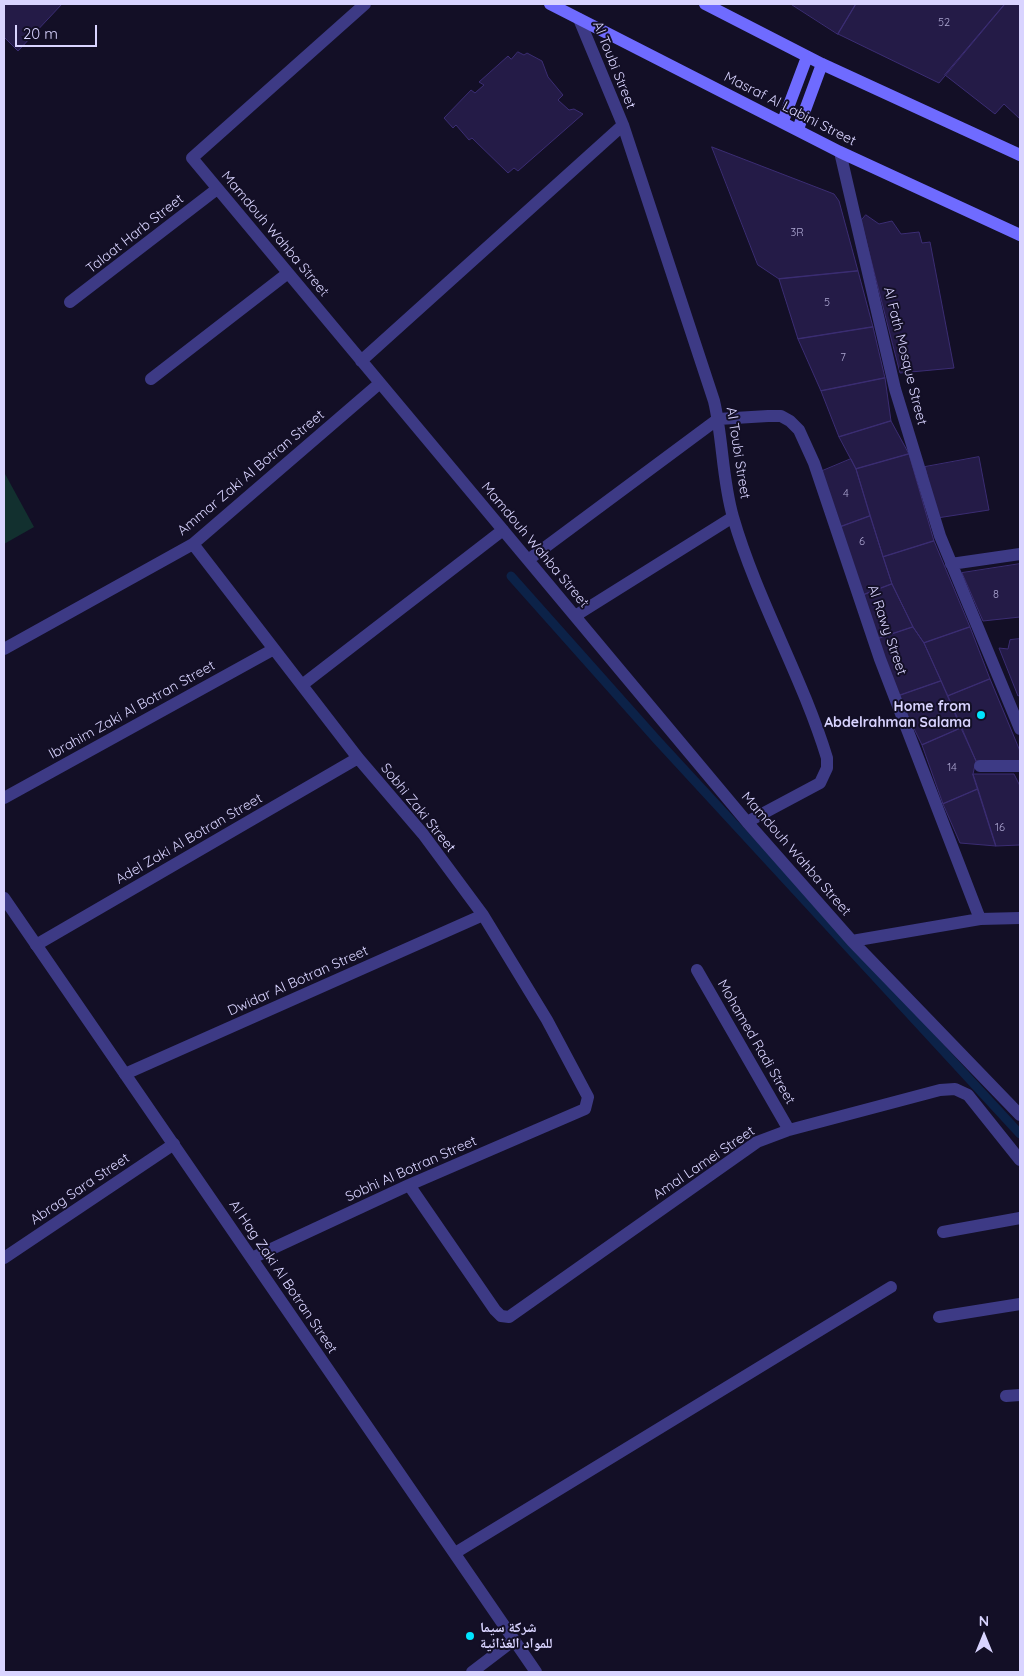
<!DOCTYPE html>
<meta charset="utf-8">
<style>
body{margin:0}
#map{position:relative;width:1024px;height:1676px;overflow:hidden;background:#130f26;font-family:Quicksand,sans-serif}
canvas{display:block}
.frame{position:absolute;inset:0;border:5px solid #d9d4ff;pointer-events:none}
.north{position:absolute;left:959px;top:1611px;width:50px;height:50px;-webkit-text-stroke:4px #130f26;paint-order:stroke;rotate:0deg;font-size:14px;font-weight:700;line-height:20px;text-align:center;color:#d9d4ff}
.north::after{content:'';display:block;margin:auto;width:18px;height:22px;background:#d9d4ff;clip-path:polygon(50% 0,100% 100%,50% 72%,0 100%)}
.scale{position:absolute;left:15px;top:25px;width:82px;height:22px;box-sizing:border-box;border:2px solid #d9d4ff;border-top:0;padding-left:6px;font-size:15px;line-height:18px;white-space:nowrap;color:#d9d4ff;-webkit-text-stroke:4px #130f26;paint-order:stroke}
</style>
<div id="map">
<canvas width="1024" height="1676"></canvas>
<div class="frame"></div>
<div class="north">N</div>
<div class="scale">20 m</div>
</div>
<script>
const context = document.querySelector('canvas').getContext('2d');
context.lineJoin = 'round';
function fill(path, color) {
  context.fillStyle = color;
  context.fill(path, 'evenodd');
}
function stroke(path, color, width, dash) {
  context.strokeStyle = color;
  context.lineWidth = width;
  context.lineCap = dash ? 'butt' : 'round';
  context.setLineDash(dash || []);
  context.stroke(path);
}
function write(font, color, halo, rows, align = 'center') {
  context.font = font + ' Quicksand,"Noto Naskh Arabic",sans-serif';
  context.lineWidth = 4;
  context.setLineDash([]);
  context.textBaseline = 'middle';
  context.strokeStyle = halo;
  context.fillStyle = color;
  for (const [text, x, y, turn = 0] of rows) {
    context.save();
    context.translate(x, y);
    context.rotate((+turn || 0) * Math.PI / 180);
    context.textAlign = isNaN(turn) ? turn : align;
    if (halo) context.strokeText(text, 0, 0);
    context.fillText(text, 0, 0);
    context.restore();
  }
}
const green = new Path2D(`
 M4 472 34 527 4 544Z`);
const stream = new Path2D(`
 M511 576 657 740 1020 1134`);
const building = new Path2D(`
 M4 4H62L18 51 4 37Z
 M791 4H856L838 34Z
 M856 4H1005L939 83 838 34Z
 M1005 4H1020V119L1004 104 995 114 945 75Z
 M518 52 524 55 527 53 542 61 548 77 563 95 558 100 569 110 574 109 583 114 518 171 514 168 508 173 472 138 469 140 456 125 453 128 444 118 471 90 475 93 484 85 479 82 508 56 511 59Z
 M712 147 834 194 839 201 858 271 779 279 758 265Z
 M866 215 879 224 892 221 901 234 919 232 922 243 930 242 954 368 900 373 861 221Z
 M858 271 873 327 798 339 779 279Z
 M873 327 885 378 821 391 798 339Z
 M885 378 891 421 839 437 821 391Z
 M891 421 909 454 856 469 839 437Z
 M909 454 934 541 883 557 856 469Z
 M979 457 989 510 937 518 925 467Z
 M851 459 856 469 870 516 840 527 820 472Z
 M870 516 892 584 863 595 840 527Z
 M934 541 970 627 924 643 913 627 892 584 883 557Z
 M1020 564V617L983 621 962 573Z
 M892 584 913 627 877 639 863 595Z
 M913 627 924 643 941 681 898 696 877 639Z
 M970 627 990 679 948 696 924 643Z
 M1020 639V695L1018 696 999 648 1008 649 1010 640Z
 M990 679 1020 751V760L1018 762 976 761 948 696Z
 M941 681 961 728 922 745 898 696Z
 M961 728 976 761 973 774 978 789 943 804 922 745Z
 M973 774H1014L1020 786V845L996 846Z
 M978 789 996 846 960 843 943 804Z`);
const service = new Path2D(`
 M455 1553 891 1287`);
const minor = new Path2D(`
 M365 4 192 158 747 822 852 941 1020 1115
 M579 19 623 125 714 401C723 439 722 479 733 517 757 600 802 676 827 758V768L820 783 747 822
 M840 152 895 389 940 536 1020 729
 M70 302 217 189
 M361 361 623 125
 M151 379 288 273
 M193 544 358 758 423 834 483 915 547 1020 588 1097 585 1109 409 1185 252 1258
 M528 560 718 419 768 416H781L790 421 799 430 814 463 880 659 980 919
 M951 564 1020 554
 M575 616 733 517
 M4 649 193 544 380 383
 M302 685 503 530
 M980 766H1020
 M4 798 274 649
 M852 941 980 919 1020 918
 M36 945 358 758
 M697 970 789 1130
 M125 1074 483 915
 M409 1185 495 1310 501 1316 509 1317 757 1142 789 1130 940 1090 955 1089 968 1095 1020 1160
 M943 1232 1020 1218
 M4 1258 174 1144
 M939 1317 1020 1304
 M1006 1396 1020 1395
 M472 1672 514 1640`);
const tertiary = new Path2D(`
 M4 898 536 1672`);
const secondary = new Path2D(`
 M550 4 840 152 1020 235
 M705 4 822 64 1020 155
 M783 121 807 57
 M798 129 822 64`);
const markers = [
 [981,715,5,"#00e5ff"],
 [470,1636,5,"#00e5ff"]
];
const numberNames = [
 ["52",944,23],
 ["3R",797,233],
 ["5",827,303],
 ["7",843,358],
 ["4",846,494],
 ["6",862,542],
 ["8",996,595],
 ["14",952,768],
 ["16",1000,828]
];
const streetNames = [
 ["Al Toubi Street",614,65,68],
 ["Masraf Al Labini Street",790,109,27],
 ["Talaat Harb Street",135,234,-38],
 ["Mamdouh Wahba Street",275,234,50],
 ["Al Fath Mosque Street",905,356,76],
 ["Al Toubi Street",738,453,81],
 ["Ammar Zaki Al Botran Street",251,473,-40],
 ["Mamdouh Wahba Street",535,545,50],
 ["Al Rawy Street",887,630,71],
 ["Ibrahim Zaki Al Botran Street",132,710,-29],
 ["Sobhi Zaki Street",418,808,51],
 ["Adel Zaki Al Botran Street",189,839,-30],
 ["Mamdouh Wahba Street",796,854,49],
 ["Dwidar Al Botran Street",298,981,-24],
 ["Mohamed Radi Street",756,1042,60],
 ["Amal Lamei Street",704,1163,-34],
 ["Sobhi Al Botran Street",411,1169,-24],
 ["Abrag Sara Street",80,1189,-34],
 ["Al Hag Zaki Al Botran Street",283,1277,56]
];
const poiNames = [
 ["Home from",971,707],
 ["Abdelrahman Salama",971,723],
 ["شركة سيما",480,1628,"left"],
 ["للمواد الغذائية",480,1644,"left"]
];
fill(green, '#12302f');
stroke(stream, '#0c2248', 9);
fill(building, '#241b47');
stroke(building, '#3b2d73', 1);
stroke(service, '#3d3a85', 12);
stroke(minor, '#3d3a85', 12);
stroke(tertiary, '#3d3a85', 12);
stroke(secondary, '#6f6bff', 12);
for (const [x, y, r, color] of markers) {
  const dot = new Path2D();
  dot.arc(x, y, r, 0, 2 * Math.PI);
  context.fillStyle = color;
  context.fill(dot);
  stroke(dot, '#130f26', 2);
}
write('11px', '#aca6d1', null, numberNames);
write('14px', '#d9d4ff', '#130f26', streetNames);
write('bold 14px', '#d9d4ff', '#130f26', poiNames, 'right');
</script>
